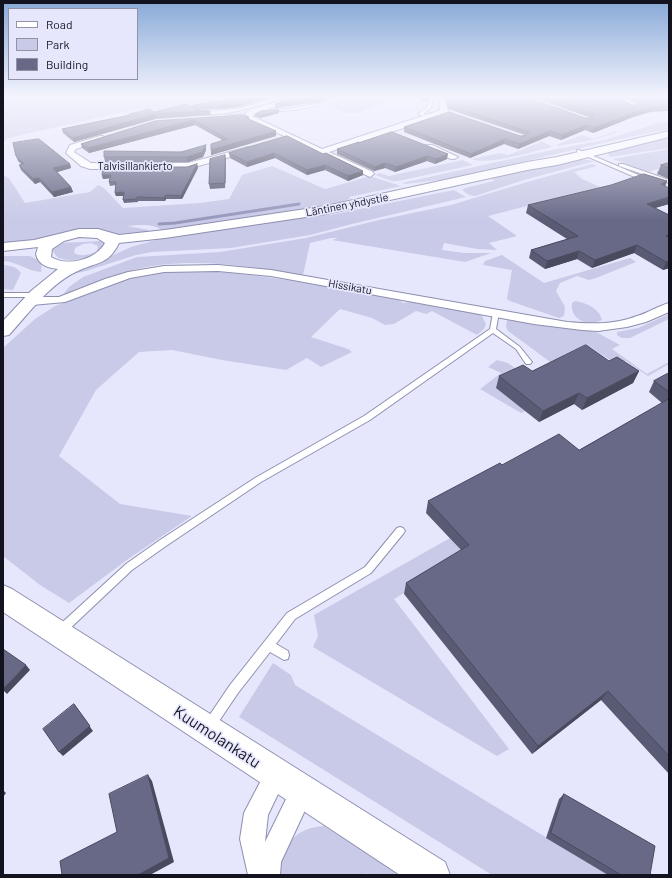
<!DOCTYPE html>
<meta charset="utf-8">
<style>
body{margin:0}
#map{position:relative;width:672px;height:878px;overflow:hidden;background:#e6e7fd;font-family:Barlow,sans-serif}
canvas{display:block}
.frame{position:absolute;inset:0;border:4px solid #13131f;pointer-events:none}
.legend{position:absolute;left:8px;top:8px;width:130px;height:72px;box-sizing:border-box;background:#e6e7fd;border:1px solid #9292a4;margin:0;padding:5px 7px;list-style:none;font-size:12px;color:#13131f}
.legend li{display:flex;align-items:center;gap:8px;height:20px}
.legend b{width:20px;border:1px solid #9292a4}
</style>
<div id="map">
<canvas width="672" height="878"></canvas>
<div class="frame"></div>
<ul class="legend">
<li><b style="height:5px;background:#fff"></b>Road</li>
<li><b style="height:11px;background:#c9cae7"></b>Park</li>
<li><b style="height:11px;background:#686987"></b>Building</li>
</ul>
</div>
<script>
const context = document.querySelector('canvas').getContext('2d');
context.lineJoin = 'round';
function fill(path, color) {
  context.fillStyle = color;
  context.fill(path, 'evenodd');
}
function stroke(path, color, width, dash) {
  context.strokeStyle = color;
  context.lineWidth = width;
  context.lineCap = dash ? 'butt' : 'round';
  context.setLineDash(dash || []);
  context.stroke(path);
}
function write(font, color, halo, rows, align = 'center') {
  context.font = font + ' Barlow,sans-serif';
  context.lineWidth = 3.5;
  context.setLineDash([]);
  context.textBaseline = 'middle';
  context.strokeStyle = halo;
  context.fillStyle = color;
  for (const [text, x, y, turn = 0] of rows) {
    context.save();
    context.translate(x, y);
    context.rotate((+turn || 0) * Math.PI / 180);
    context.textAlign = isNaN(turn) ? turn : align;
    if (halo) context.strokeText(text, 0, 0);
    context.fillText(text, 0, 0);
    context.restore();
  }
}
const green = new Path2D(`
 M3 97H227L159 110 136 109 8 138 3 142Z
 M348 97H394C370 105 359 123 332 107L335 106 325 105 343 99V103L349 101Z
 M669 121V129L620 139 449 179 405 184 402 183 551 150 604 140 655 124Z
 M616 131 618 132 593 140 558 146 548 142 556 145 582 135 593 139Z
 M669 136V148L610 157 608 154 609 151Z
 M530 138H535L553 147C532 151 490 166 471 159L501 153 508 155 541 142Z
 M669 149V166L648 172 613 159Z
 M578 159 595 161 524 180 475 196 469 195 462 190 465 188 494 181 492 179 519 171Z
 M463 160 473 165 398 181H392L375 175 380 173 389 176Z
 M592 164 597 166 574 172 582 179 600 187 488 216 517 236 489 243 497 250 477 249 444 243 442 250 464 253H491L465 262 332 240 338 238H331L310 243 303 275C248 266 188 256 133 270 108 276 86 288 62 296L69 287 83 277 137 257 220 252 306 238 379 220 451 205 527 182Z
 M272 166 325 189 370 176 401 186 349 197 350 199 331 205 312 208 162 230C151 223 140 225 127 226L149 230 147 232 142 233 141 232 119 234 99 229 79 230 33 241 3 244V175L9 178 25 203 90 192 98 185 104 188 123 208 200 203 229 199 242 175Z
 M454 190 466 197 352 224 310 235 231 248 152 252 136 255 86 271 72 274V270L98 262 131 247 166 237 309 216 330 215Z
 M102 241 105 244 104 248C89 258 76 263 58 258L52 250 60 243ZM91 243 98 246 97 251C90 255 81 257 74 253L75 248 83 244Z
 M502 255 544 283 630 258 636 262 596 278 589 280 577 276 560 283 556 291 565 307 564 316 559 318 510 301 507 299 512 270 483 265 485 261Z
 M3 256H30L42 262 41 272C26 271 19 262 3 261Z
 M3 265C11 266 16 266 21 273L13 290 3 289V269L5 268Z
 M197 271C265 273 332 288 399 300L403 303 410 302 479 314 482 316 486 324 484 329 477 335 432 311 426 314 416 311 394 324 385 325 372 318 340 309 311 337 348 349 352 352 321 367 307 358 286 370 222 360 172 350 139 352 96 390 59 456 120 504 192 516 131 557 69 603 40 585 3 556V348L35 319 55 306 130 278 165 272Z
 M575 301C585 302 600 309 602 320 588 327 570 320 572 303Z
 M669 314V319L630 338H622L617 335V332L638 328Z
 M507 320 596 332 620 345 612 349 647 374 669 362V364L648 376 626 361 618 365 590 347 553 364 508 331 506 327Z
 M497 360 508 363 523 374 526 411 521 413 480 389 501 373 488 367Z
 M450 538 466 556 394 599 509 749 497 756 313 647 318 636 314 615Z
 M273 663 291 675 295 685 608 875H492L239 717Z
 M324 826 393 870 396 875H368L366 873 364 875H280C281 846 294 828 324 826Z`);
const stream = new Path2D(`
 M159 224 175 223 299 204`);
const lane = new Path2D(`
 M278 97H282C268 105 213 119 199 113L241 108Z
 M430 97H441L433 99 431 108 423 114 430 116 429 118 418 114 427 107Z
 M319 103 320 105 295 110 263 112 261 111 295 108Z
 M579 150 648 179V180L644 181 577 152V150Z
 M619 164H623L669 180V183L619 166Z
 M3 293H37L40 295 37 297H3Z
 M496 311 499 313 496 329 520 347 532 362 530 364H526L516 349 493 333 370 420 261 482 166 546 132 570 63 635 59 637 55 635 54 632 55 629 126 564 160 540 255 478 364 416 490 329 493 313Z
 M400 527 403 528 405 531 403 534 371 573 295 619 276 644 288 651 289 655 288 659 284 660 270 652 238 693 213 730 209 732 205 730 203 726 205 722 230 685 287 613 365 567 397 528Z`);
const street = new Path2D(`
 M294 97H303L257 113 252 116 322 149 438 111 440 110 439 97H445L448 111 444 115 329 152 373 172 374 174 370 177 246 118 229 119 225 117 229 115 245 114 251 109Z
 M100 136H103V140L76 149 74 152 91 163H188L248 147 252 149 251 151 188 169H90L81 166 66 153 70 145Z
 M426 145H432L458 157 454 159H451L426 149Z
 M218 265 271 270 567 322C591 324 614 325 637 316 648 313 658 306 669 303V312L646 322 627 327 598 331 582 330 534 324 271 276 218 271 164 272 130 278 65 302 32 305 28 303 26 301 28 299 32 297H59L105 279 128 272 164 266Z
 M276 764 284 767 287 775 268 815 265 842 294 783 302 779 310 783 314 791 281 862 280 875H248L240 839 244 813 268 767Z`);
const secondary = new Path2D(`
 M669 131V137L557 165 527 170 326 214 165 238 119 243C109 264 98 262 80 270 51 282 30 312 9 335L3 336V321L31 291 58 269C48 268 38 265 36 254L38 247 3 251V243L34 240 79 229H98L119 235 165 230 326 206 527 162 557 157ZM79 237 97 238 105 243C96 260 67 267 51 257L52 249 64 241Z
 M3 585 12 589 445 862 450 875H400L3 612Z`);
const wall = new Path2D(`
 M417 97H429L427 102 417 98Z
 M445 97H527L585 118H591L531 97H618L632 105H635L637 104 623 97H669V111L650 112 633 117 593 133 585 130 561 140 549 136 518 149 504 144 470 158 404 132V127L520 136 525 135 448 109Z
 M218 101 238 107 219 109 198 110H197L210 111 211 115 155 119 74 142 63 133 62 129 129 115V114L154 112 191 106Z
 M279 110V113L260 118 255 116V114Z
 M249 117V119L276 131V136L211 155V150L222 140 195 125 89 153 82 148 81 144 155 121Z
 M287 136 363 175 348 181 325 170 307 175 275 158 247 167 230 158 229 153Z
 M359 143 447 159 435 164 427 161 395 172 385 168 374 171 337 154V149Z
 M206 150 203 157 188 162H105L104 157Z
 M225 155 226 159 225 188 210 189 209 184Z
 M16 156 70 164 71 168 57 172 71 187 73 192 54 197 40 182 35 184 21 170 19 165H22L18 161Z
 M669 163V179L657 174 661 165Z
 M197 164 198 168 182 199H166L165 201H138V202L124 203 123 200V196H116L115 193 116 185 110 186 109 182 110 178 103 179 102 175 187 167Z
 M667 181 665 186 669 204 655 208 669 215V268L663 270 634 253 592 268 577 259 545 269 529 258 531 250 567 239 526 213 528 205Z
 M609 361 639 371 633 383 582 410 574 404 539 422 496 388 499 376 532 371Z
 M669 373V774L601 700 532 754 404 594 406 583 461 550 426 513 428 501 502 465 579 450 662 403 649 392 654 381Z
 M564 794 650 875H608L546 838 559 799Z`);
const shadedWall = new Path2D(`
 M259 97H274L238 107 219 109 218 105Z
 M281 97H290L281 99Z
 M326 97H334V98L320 102 275 108V104Z
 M197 105 198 110 195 111 194 107Z
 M652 108 650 112 633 117 593 133 594 128 635 112Z
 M279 110V113L260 118V116Z
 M154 114 155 119 74 142 73 138Z
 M194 120 195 125 89 153 88 148Z
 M586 125 585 130 561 140 562 135Z
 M276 131V136L211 155V150Z
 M550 131 549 136 518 149 519 144Z
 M505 139 504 144 470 158 471 154Z
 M206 145V150L203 157 188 162 187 157Z
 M274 153 275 158 247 167V162Z
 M448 154 447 159 435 164 436 159Z
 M225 155 226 159 225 188Z
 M427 156V161L395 172 396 167Z
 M385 163V168L374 171 375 167Z
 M70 164 71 168 54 173 53 168Z
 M197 164 198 168 182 199 181 196Z
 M325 165V170L307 175V170Z
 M363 171V175L348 181V176Z
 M102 175H111L112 178 103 179Z
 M39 178 40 182 35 184 33 179Z
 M667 181 664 189 661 184Z
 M71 187 73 192 54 197 52 192Z
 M124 192 125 196H116L115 193Z
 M166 195V199L165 201 164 198Z
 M669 197V204L644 211 647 204Z
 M637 245 634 253 592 268 595 260Z
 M579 251 577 259 545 269 547 261Z
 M669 261V268L663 270 666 262Z
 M639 371 633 383 582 410 587 398Z
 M579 393 574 404 539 422 543 411Z
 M26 665 30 670 7 694 3 690V689Z
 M608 691 601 700 532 754 538 746Z
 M74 704 93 731 63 756 59 752Z
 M148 775 152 781 174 862 150 875H138Z
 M3 790 6 793 3 797Z`);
const building = new Path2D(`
 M237 97H259L238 102 218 105H197L194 107 197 110 210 111 154 114 73 138 62 129 130 115 129 114 150 109 154 112 186 104 191 106 216 100 218 101Z
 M297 97H326L320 98 275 104Z
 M447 97H527L585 118H591L594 115 593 113 545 97H618L632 105H635L641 101 632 97H669V107L652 108 635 112 594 128 586 125 562 135 550 131 519 144 505 139 471 154 404 127 449 112 520 136H525L529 132 449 105Z
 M279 110 260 116 255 114 261 111Z
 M245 115 249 117 246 118 276 131 211 150V144L227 139 194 120 88 148 81 144 155 121Z
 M392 132 448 154 436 159 427 156 396 167 385 163 375 167 337 149 359 142 358 143Z
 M287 136 323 154 326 153 363 171 348 176 325 165 307 170 274 153 247 162 229 153Z
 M39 139 70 164 53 168 71 187 52 192 39 178 33 179 19 165 24 164 16 156 13 143Z
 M206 145 202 152 187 157H104V151L181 152Z
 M225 155V183L209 184 210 159Z
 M669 163V168L661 165Z
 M197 164 181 196 166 195 164 198 137 197V199L123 200 124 192 115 193 116 182H109L111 175H102L103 167H187Z
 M644 174 667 181 661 184 669 188V197L647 204 669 215V235L666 236 669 238V261L666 262 637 245 595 260 579 251 547 261 531 250 578 236 528 205 611 185Z
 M586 345 609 361 617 357 639 371 587 398 579 393 543 411 499 376 523 365 532 371Z
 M669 373V392L654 381Z
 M669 399V756L608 691 538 746 406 583 469 545 428 501 500 463 502 465 559 434 579 450Z
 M3 649 26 665 3 689Z
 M74 704 90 726 59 752 43 729Z
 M148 775 169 858 138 875H62L60 861 117 832 109 794Z
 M564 794 655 846 650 875H621L551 833Z`);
const farStreetnames = [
 ["Talvisillankierto",135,166],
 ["Läntinen yhdystie",347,205,-11],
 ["Hissikatu",350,287,10]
];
const nearStreetnames = [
 ["Kuumolankatu",217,737,33]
];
fill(green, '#c9cae7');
stroke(stream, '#9798bd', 3);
stroke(lane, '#8d8faf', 2);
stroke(street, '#8d8faf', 2);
stroke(secondary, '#8d8faf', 2);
fill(lane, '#fff');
fill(street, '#fff');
fill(secondary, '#fff');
fill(wall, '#595a74');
fill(shadedWall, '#494a5e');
fill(building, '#686987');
stroke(building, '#494a5e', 1);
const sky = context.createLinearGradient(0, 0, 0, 220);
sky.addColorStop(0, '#87a9d7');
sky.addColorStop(0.44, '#f4f4fe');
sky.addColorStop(1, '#f4f4fe00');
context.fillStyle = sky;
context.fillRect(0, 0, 672, 220);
write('11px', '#13131f', '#e6e7fd', farStreetnames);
write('16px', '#13131f', '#e6e7fd', nearStreetnames);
</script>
